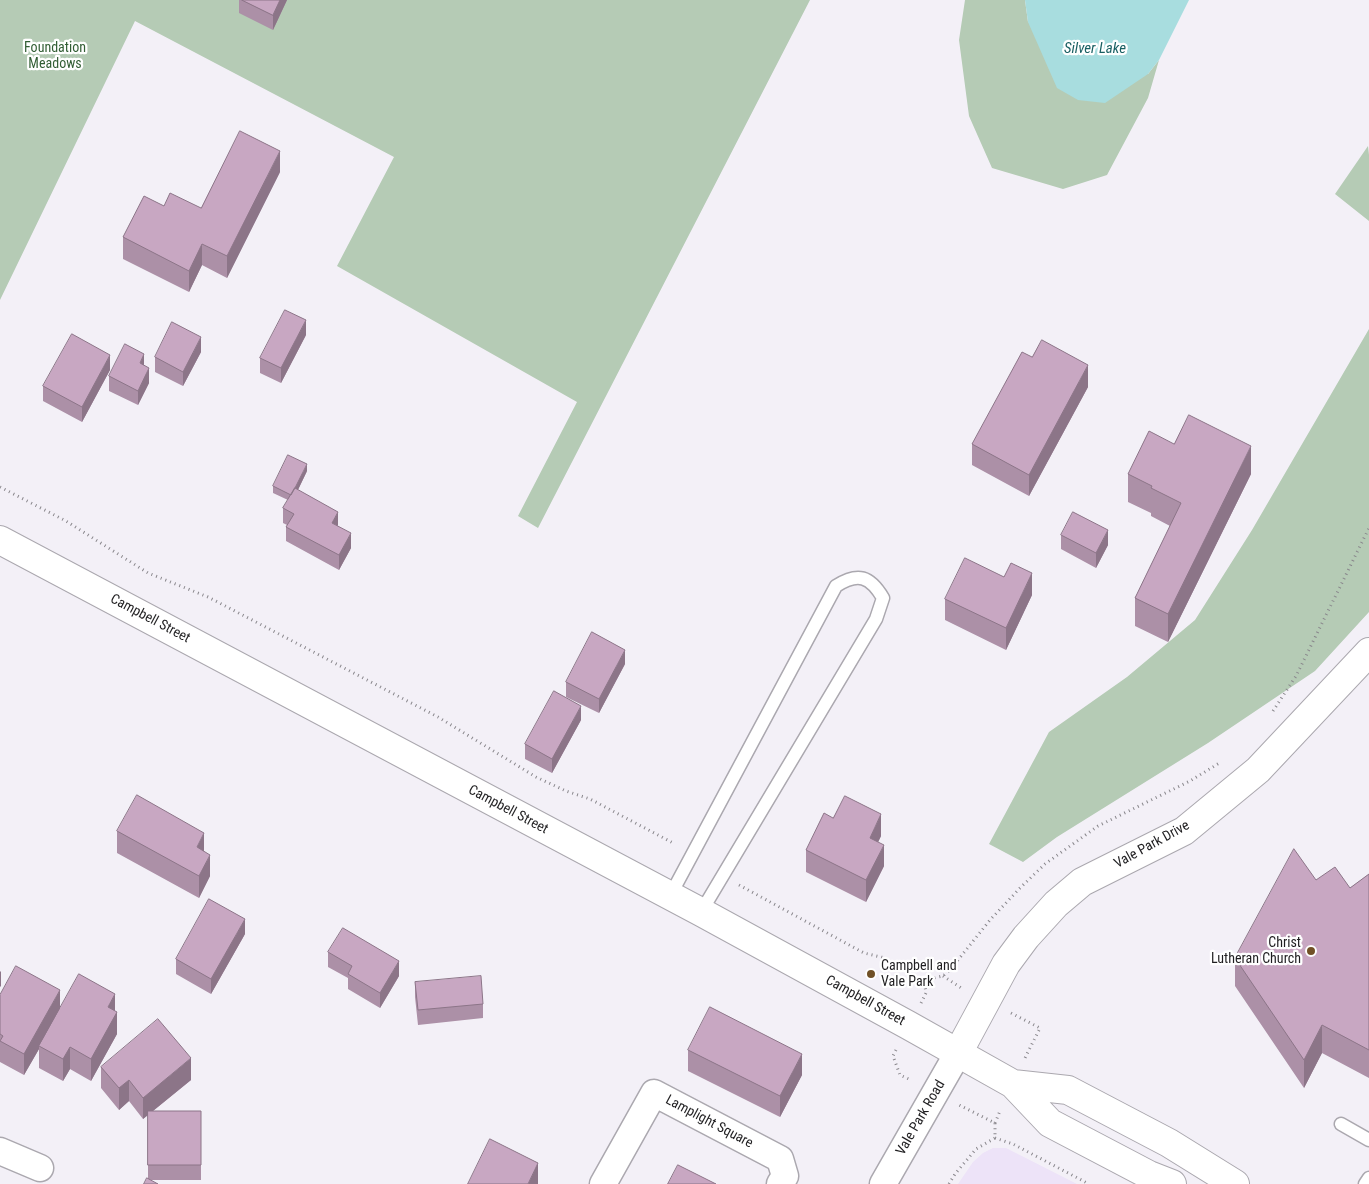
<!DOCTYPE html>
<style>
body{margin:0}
canvas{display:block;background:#f3f0f7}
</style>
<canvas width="1369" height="1184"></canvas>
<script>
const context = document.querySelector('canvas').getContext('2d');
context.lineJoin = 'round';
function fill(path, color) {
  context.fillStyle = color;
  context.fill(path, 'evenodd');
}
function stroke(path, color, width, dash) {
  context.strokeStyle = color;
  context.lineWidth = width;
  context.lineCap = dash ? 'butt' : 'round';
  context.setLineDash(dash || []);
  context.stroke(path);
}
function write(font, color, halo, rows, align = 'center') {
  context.font = font + ' "Roboto Condensed",sans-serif';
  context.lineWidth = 4.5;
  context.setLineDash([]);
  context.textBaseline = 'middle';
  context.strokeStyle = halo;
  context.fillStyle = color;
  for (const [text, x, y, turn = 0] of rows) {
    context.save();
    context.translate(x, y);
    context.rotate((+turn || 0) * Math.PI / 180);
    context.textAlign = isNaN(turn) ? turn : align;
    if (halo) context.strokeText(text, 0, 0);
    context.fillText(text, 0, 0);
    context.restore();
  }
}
const education = new Path2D(`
 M993 1148H1006L1077 1184H958L973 1162 983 1153Z`);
const green = new Path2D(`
 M0 0H810L538 528 518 516 577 402 337 266 394 157 135 21 0 300Z
 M965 0H1025L1028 22 1148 74 1159 60 1148 98 1107 175 1063 189 992 168 969 116 959 40Z
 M1368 146 1369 155V221L1335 194Z
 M1369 329V612L1315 671 1208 743 1057 837 1023 862 989 844 1049 732 1127 677 1195 620 1252 530Z`);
const water = new Path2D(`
 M1025 0H1189L1159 60 1148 74 1105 103 1078 100 1057 88 1028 22Z`);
const path = new Path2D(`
 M0 487 66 521 148 573 208 597 438 717 536 777 566 791 590 799 675 844
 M1273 711 1296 676 1369 528
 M739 885 864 953 885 958 913 977 924 980
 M943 976 963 989
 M921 1003 926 993 924 980 943 976 950 970 990 920 1020 888 1045 864 1098 826 1190 781 1221 762
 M1011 1013 1040 1028 1025 1058
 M896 1050 893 1056 900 1075 911 1080
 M995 1123 1000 1111
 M995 1138 1013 1144 1089 1184
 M949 1184 955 1174 976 1149 995 1138V1123L959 1105`);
const service = new Path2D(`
 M670 896 836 586C858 572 870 576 883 598L876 619 701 912
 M1341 1124 1369 1140
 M1365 1184 1369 1178`);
const minor = new Path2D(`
 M0 1151 40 1168
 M603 1184 654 1093 780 1159 785 1176 780 1184
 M883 1184 958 1053`);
const tertiary = new Path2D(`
 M958 1053 1006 964 1026 937 1056 904 1082 882 1184 831 1258 770 1369 652`);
const secondary = new Path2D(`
 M0 540 701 912 908 1025 1013 1084 1050 1123 1149 1175 1172 1184
 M1013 1084 1068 1090 1169 1143 1235 1184`);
const wall = new Path2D(`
 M239 0H287L273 30 239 13Z
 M280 172 227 278 202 265 189 292 123 259V237L164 206 201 208Z
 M306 335 281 383 260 373V358Z
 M201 352 183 386 155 372V357Z
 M1032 357 1088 387 1029 496 972 465V444Z
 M144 366 149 383 138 405 109 391V376Z
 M110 370 82 422 43 401V386Z
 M1174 444 1251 474 1168 642 1135 626V598L1170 526 1151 516V513L1128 502V474Z
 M307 471 298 490 338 526 351 548 339 570 286 541V527L287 525 283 523V508L288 500 273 493V486Z
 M1061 535 1108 545 1096 568 1061 549Z
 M1032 595 1006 650 945 620V599Z
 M625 664 599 713 566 697V682Z
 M581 720 552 773 525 759V744Z
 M833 818 881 836 878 842 884 866 866 902 806 872V850Z
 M117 831 204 851 210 876 199 898 117 853Z
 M1369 874V1078L1322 1053 1304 1088 1235 986V958L1316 880 1350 888Z
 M245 934 211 994 176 974V959Z
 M328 952 399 976 380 1008 348 989V978L328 967Z
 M415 982 483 1004V1018L418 1025 415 997Z
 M0 995 60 1009 115 1011 117 1034 91 1081 70 1069 63 1081 39 1068V1049L24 1075 0 1062Z
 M688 1050 802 1075 780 1117 688 1071Z
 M101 1067 191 1080 153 1111H201V1180H151L148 1179V1115L143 1119 129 1101 119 1110 101 1088Z`);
const shadedWall = new Path2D(`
 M280 0H287L273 30V15Z
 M280 151V172L227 278V256Z
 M202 244V265L189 292V271Z
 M306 320V335L281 383V368Z
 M201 337V352L183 386V372Z
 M144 354V368L140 363Z
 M110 355V370L82 422V407Z
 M1088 365V387L1029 496V475Z
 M149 368V383L138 405V391Z
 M1251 446V474L1168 642V614Z
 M307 464V471L292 502V495Z
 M338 512V526L332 523Z
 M1108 530V545L1096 568V553Z
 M351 533V548L339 570V555Z
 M1032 573V595L1006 650V628Z
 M625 650V664L599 713V699Z
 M581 706V720L552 773V759Z
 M881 814V836L870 859V838Z
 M204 833V854L197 847Z
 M884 845V866L866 902V880Z
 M210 855V876L199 898V876Z
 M245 919V934L211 994V979Z
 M399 961V976L380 1008V993Z
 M1 971V986L0 987V972Z
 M60 990V1011L39 1046V1049L24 1075V1054Z
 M115 994V1015L117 1012V1034L91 1081V1059L108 1007Z
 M1322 1025V1053L1304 1088V1060Z
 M70 1047V1069L63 1081V1059Z
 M802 1054V1075L780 1117V1096Z
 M191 1058V1080L143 1119V1098Z
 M129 1080V1101L119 1110V1088Z
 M538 1163V1184H528Z`);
const building = new Path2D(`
 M242 0H280L273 15Z
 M240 131 280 151 227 256 202 244 189 271 123 237 144 196 164 206 170 193 201 208Z
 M285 310 306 320 281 368 260 358Z
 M172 322 201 337 183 372 155 357Z
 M72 334 110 355 82 407 43 386Z
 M1042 340 1088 365 1029 475 972 444 1022 352 1032 357Z
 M125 344 144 354 140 363 149 368 138 391 109 376Z
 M1189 415 1251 446 1168 614 1135 598 1181 503 1151 488 1152 486 1128 474 1149 431 1174 444Z
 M288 455 307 464 295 488 291 495 273 486Z
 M295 488 338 512 332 523 351 533 339 555 286 527 294 514 283 508Z
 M1073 512 1108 530 1096 553 1061 535Z
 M965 558 1004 577 1011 563 1032 573 1006 628 945 599Z
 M592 632 625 650 599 699 566 682Z
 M554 691 581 706 552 759 525 744Z
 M137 795 204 833 197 847 210 855 199 876 117 831Z
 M845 796 881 814 870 838 884 845 866 880 806 850 824 813 833 818Z
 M1294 849 1316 880 1335 867 1350 888 1369 874V1050L1322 1025 1304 1060 1235 958Z
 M209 899 245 919 211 979 176 959Z
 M343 928 399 961 380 993 348 974 352 966 328 952Z
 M16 966 60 990 24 1054 0 1041 3 1036 0 1034V995Z
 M79 974 115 994 108 1007 117 1012 91 1059 70 1047 63 1059 39 1046Z
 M481 976 483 1004 418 1010 415 982Z
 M710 1007 802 1054 780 1096 688 1050Z
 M158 1019 191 1058 143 1098 129 1080 119 1088 101 1067Z
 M148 1111H201V1165H148Z
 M490 1139 538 1163 528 1184H468Z
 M678 1165 716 1184H668Z
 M147 1178 158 1184H144Z`);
const markers = [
 [1311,951,5,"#705026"],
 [871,974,5,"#705026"]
];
const parkNames = [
 ["Foundation",55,48],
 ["Meadows",55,64]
];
const streetNames = [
 ["Campbell Street",150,619,28],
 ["Campbell Street",508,810,28],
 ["Vale Park Drive",1152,845,-29],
 ["Campbell Street",865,1001,29],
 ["Vale Park Road",921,1118,-60],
 ["Lamplight Square",709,1122,28]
];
const poiNames = [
 ["Christ",1301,943],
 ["Lutheran Church",1301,959],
 ["Campbell and",881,966,"left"],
 ["Vale Park",881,982,"left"]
];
const waterNames = [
 ["Silver Lake",1095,49]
];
fill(education, '#ede3f8');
fill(green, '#b5cbb5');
fill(water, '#a8dddf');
stroke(service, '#aba8af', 15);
stroke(minor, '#aba8af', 29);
stroke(tertiary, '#aba8af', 30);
stroke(secondary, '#aba8af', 30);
stroke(path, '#89878c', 3, [1, 4]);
stroke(service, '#fff', 12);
stroke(minor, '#fff', 26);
stroke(tertiary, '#fff', 28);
stroke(secondary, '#fff', 28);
fill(wall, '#ac90a7');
fill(shadedWall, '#8c7588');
fill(building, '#c8a7c2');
stroke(building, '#8c7588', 1);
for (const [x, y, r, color] of markers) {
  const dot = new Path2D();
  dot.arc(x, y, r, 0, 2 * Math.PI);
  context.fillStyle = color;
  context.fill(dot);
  stroke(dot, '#fff', 2);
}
write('14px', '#325e34', '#fff', parkNames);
write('14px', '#1f1e20', '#fff', streetNames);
write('14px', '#1f1e20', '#fff', poiNames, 'right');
write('italic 15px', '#185f62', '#fff', waterNames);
</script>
